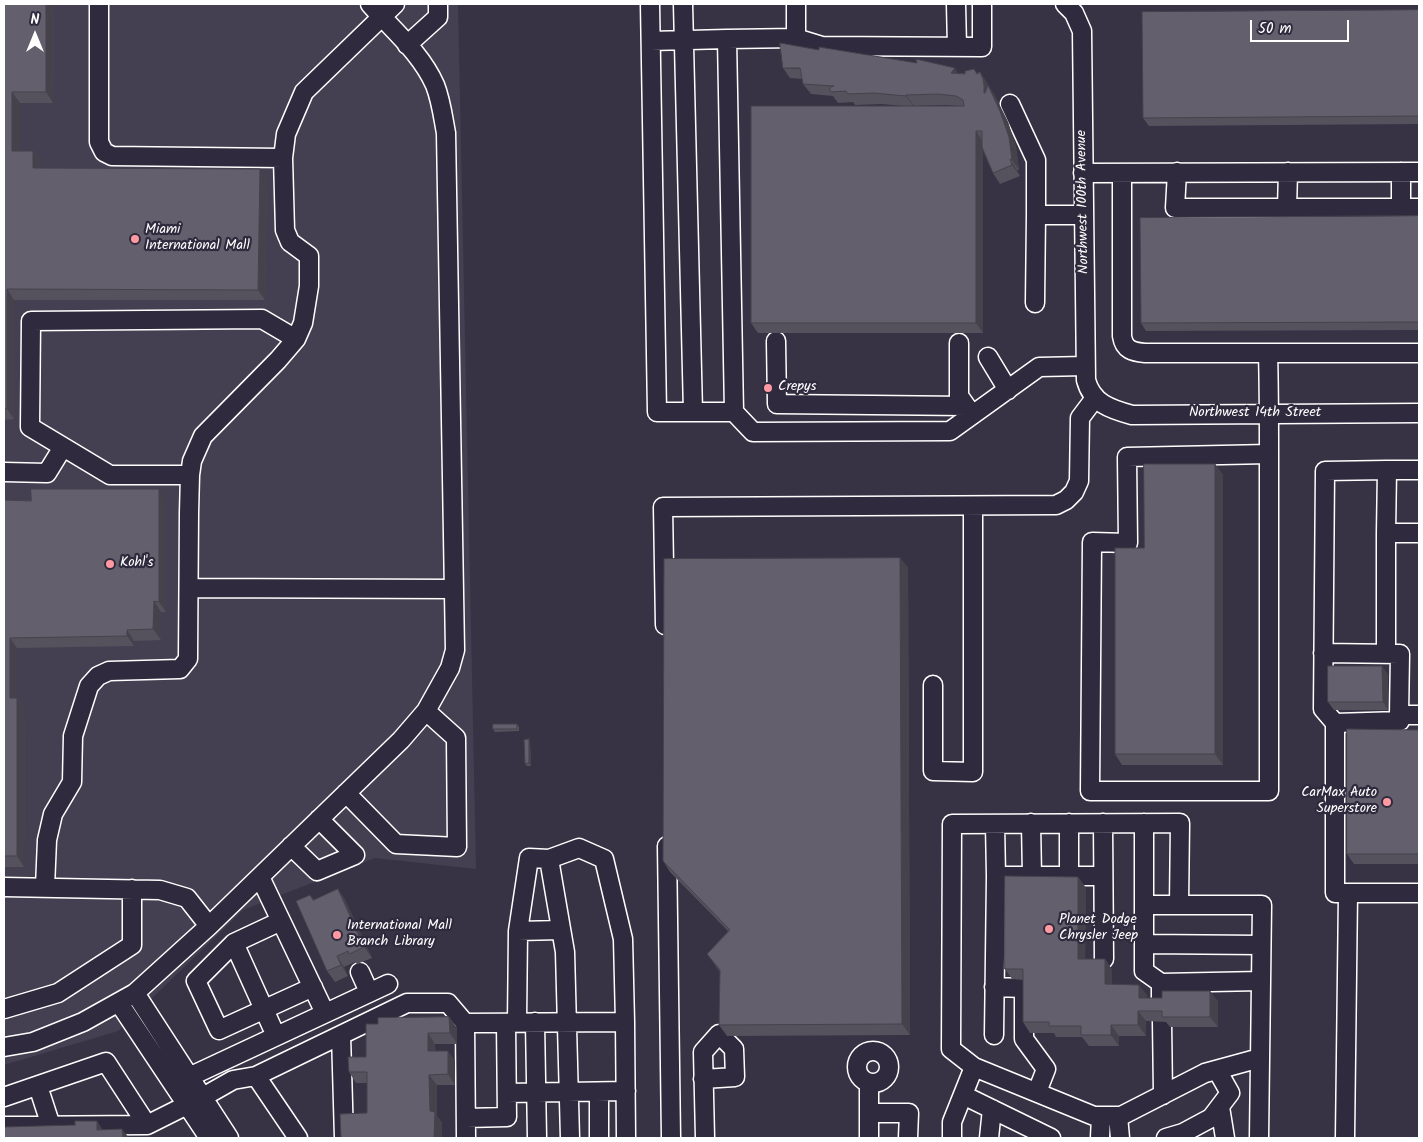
<!DOCTYPE html>
<style>
body{margin:0}
#map{position:relative;width:1423px;height:1142px;overflow:hidden;background:#373345;font-family:Kalam,sans-serif}
canvas{display:block}
.frame{position:absolute;inset:0;border:5px solid #fff;pointer-events:none}
.north{position:absolute;left:10px;top:10px;width:50px;height:50px;-webkit-text-stroke:4px #2f2a3d;paint-order:stroke;rotate:0deg;font-size:14px;font-weight:700;line-height:20px;text-align:center;color:#fff}
.north::after{content:'';display:block;margin:auto;width:18px;height:22px;background:#fff;clip-path:polygon(50% 0,100% 100%,50% 72%,0 100%)}
.scale{position:absolute;left:1250px;top:20px;width:99px;height:22px;box-sizing:border-box;border:2px solid #fff;border-top:0;padding-left:6px;font-size:15px;line-height:18px;white-space:nowrap;color:#fff;-webkit-text-stroke:4px #2f2a3d;paint-order:stroke}
</style>
<div id="map">
<canvas width="1423" height="1142"></canvas>
<div class="frame"></div>
<div class="north">N</div>
<div class="scale">50 m</div>
</div>
<script>
const context = document.querySelector('canvas').getContext('2d');
context.lineJoin = 'round';
function fill(path, color) {
  context.fillStyle = color;
  context.fill(path, 'evenodd');
}
function stroke(path, color, width, dash) {
  context.strokeStyle = color;
  context.lineWidth = width;
  context.lineCap = dash ? 'butt' : 'round';
  context.setLineDash(dash || []);
  context.stroke(path);
}
function write(font, color, halo, rows, align = 'center') {
  context.font = font + ' Kalam,sans-serif';
  context.lineWidth = 4.5;
  context.setLineDash([]);
  context.textBaseline = 'middle';
  context.strokeStyle = halo;
  context.fillStyle = color;
  for (const [text, x, y, turn = 0] of rows) {
    context.save();
    context.translate(x, y);
    context.rotate((+turn || 0) * Math.PI / 180);
    context.textAlign = isNaN(turn) ? turn : align;
    if (halo) context.strokeText(text, 0, 0);
    context.fillText(text, 0, 0);
    context.restore();
  }
}
const built = new Path2D(`
 M4 4H458L476 869 375 858 243 910 118 1031 4 1065Z`);
const minor = new Path2D(`
 M99 4V142L104 152 112 156 283 158
 M650 4 657 412H734L753 432 950 431 1039 367 1085 366
 M683 4 693 412
 M956 4 957 47
 M1065 4 1074 13 1082 31 1086 380C1092 403 1110 409 1132 415L1419 413
 M796 38 822 46 982 47V4
 M651 41 727 39
 M407 45 438 17V4
 M1010 104 1036 160V215H1084
 M1177 172 1175 208H1419
 M1083 173 1419 172
 M1122 173V336C1124 350 1133 352 1145 353H1419
 M1287 208 1288 172
 M1401 208V172
 M1035 303 1036 215
 M776 341 777 404 966 406
 M959 343V396L971 413
 M1268 353C1269 387 1269 421 1269 454V791H1090L1092 542 1128 543 1127 457 1269 454
 M988 357 1008 390
 M734 412 727 39 796 38V4
 M1387 470 1325 471 1323 709 1335 723V893H1419
 M1419 470H1387L1386 533H1419
 M4 472 47 473 63 447
 M190 475H110L30 427 31 321 262 319 296 339
 M189 588 454 589
 M665 625 663 507 1056 505 1066 500 1074 492 1079 481 1080 418 1095 398
 M1323 653 1400 654 1399 715H1419
 M1386 653V533
 M933 685V771L973 772V506
 M1335 723 1400 721 1399 715
 M346 793 396 844 457 847 456 738 426 711
 M1031 823 1032 876
 M1069 823V876
 M1103 823 1104 959
 M1144 823V944
 M995 824 996 876H1103
 M291 846 317 871 355 855 319 819
 M667 846 671 1138
 M549 859 579 848 604 859 623 939 625 1022
 M260 877 325 1013
 M4 887 160 890 187 898 209 926
 M45 887 47 840 53 814 72 782 73 736 89 686 98 676 109 671 180 669 188 659 189 513 190 475 192 461 203 436 278 360 296 339 303 323 309 286V256L290 242 285 230 283 158 286 134 304 92 395 4
 M1144 905H1179
 M281 921 234 943 196 981 219 1030 313 987
 M561 930 518 931 529 858 549 859 565 952 570 1138
 M234 943 276 1036
 M360 972 369 992
 M1161 983 1144 971V944L1261 945
 M994 987 1024 988V1039L1046 1069 1037 1092
 M135 993 229 1138
 M119 1003 209 1138
 M4 1009 58 993 132 945V889
 M1161 1009V983L1261 981
 M1162 1021 1163 1095
 M517 1022 518 931
 M535 1022 537 1138
 M465 1023 625 1022 626 1138
 M341 1035 344 1138
 M994 1035 996 876
 M4 1047 33 1042 83 1022 135 993 209 926 401 740 426 711 450 668 455 650 446 133C443 117 441 100 435 85 421 53 392 29 370 4
 M857 1067a16 16 0 1 1 32 0a16 16 0 1 1-32 0Z
 M974 1067 1094 1116H1121L1205 1073 1260 1058
 M256 1076 298 1138
 M189 1077 388 984
 M703 1079 735 1077 734 1049 719 1034 703 1052 705 1138
 M38 1086 51 1126
 M599 1092V1138
 M507 1093 626 1091
 M963 1095 1051 1138
 M4 1097 106 1062 147 1125
 M1220 1107 1225 1138
 M869 1113H909L908 1138
 M1118 1116 1120 1138
 M466 1118 507 1117 506 1023
 M4 1126 147 1125 203 1097 233 1080 256 1076 407 1003H448L465 1023 466 1138
 M869 1138V1083
 M952 1138V1122L974 1067 951 1049 952 824 1180 823 1179 905H1262L1259 1138
 M989 1138 992 1109
 M1100 1138 1101 1116
 M1166 1138 1183 1133 1211 1118 1230 1093 1217 1070
 M1345 1138 1348 893`);
const wall = new Path2D(`
 M4 4H54L53 103H20V151H33L41 162V168L267 179 265 300H14V419L4 420Z
 M1419 10V124L1149 126 1143 118Z
 M783 68 958 73H977L980 72 995 96 1008 122 1016 147 1019 170H1017L1020 176 1000 184 993 173 983 151V333H758L751 323 903 106 882 104 855 105 853 102 838 103 833 96 811 94 803 84 802 79 790 78ZM945 105 958 106H914Z
 M1419 216V330L1146 331 1141 323Z
 M1215 464 1223 475V765H1122L1115 754Z
 M4 500H166V612H161V640L134 641V646L17 648V698L25 708 24 867H4Z
 M900 558 908 568 910 1035 727 1036 719 1025 720 972 707 954 728 931 670 872 663 861Z
 M1388 674V710H1334L1328 702Z
 M517 724 519 727V731L495 732 493 729Z
 M1419 730V864H1354L1347 854Z
 M530 742 531 766H527L525 764Z
 M1078 877 1086 888 1085 959H1105L1112 970V985L1147 995V998L1218 1001V1027H1170L1166 1022 1146 1021V1036H1119V1046H1089L1082 1037H1056L1054 1033H1030L1023 1022V980L1012 979 1005 969Z
 M338 889 345 900 372 958 357 964 355 962 344 967 348 976 335 982 327 971 310 895 314 900Z
 M449 1017 457 1028V1044H435V1051L455 1061V1085H437V1116L442 1123V1138H341L367 1113V1083H356L349 1072 366 1057 378 1024Z`);
const shadedWall = new Path2D(`
 M46 4H54L53 103 46 92Z
 M955 68 962 79 951 73Z
 M980 72 995 96 1008 122 1016 147 1019 170 1012 160 992 95 984 93V83Z
 M12 92 20 103V161L12 151Z
 M906 95 914 106V107L906 96Z
 M976 131 983 142V333L976 323Z
 M33 151 41 162V178L33 168Z
 M1010 159 1017 170 1020 176 1012 165Z
 M260 169 267 179 265 300 258 290Z
 M7 289 14 300V419L7 409Z
 M1215 464 1223 475V765L1215 754Z
 M159 489 166 500V612L159 602Z
 M900 558 908 568 910 1035 902 1024Z
 M154 601 161 612V640L153 629Z
 M127 630 134 641V646L127 636Z
 M10 638 17 648V708L10 698Z
 M1382 666 1388 674V710L1383 702Z
 M17 698 25 708 24 867 17 856Z
 M529 739 530 742 531 766 529 763Z
 M1078 877 1086 888 1085 970 1078 959Z
 M338 889 345 900 372 958 364 947Z
 M337 956 344 967 348 976 341 965Z
 M1105 959 1112 970V995L1105 984Z
 M1139 985 1147 995V1009L1139 998Z
 M1210 991 1218 1001V1027L1210 1017Z
 M1138 1011 1146 1021V1036L1138 1025Z
 M449 1017 457 1028V1044L450 1033Z
 M1111 1025 1119 1036V1046L1111 1035Z
 M428 1033 435 1044 436 1061 428 1051Z
 M448 1051 455 1061V1085L448 1074Z
 M429 1075 437 1085V1116L442 1123V1138H434L430 1111Z
 M97 1121 104 1132 97 1130Z
 M122 1129 129 1138H123Z`);
const building = new Path2D(`
 M4 4H46V92H12V151H33V168L260 169 258 290 7 289V409H4Z
 M1419 10V116L1143 118 1142 12Z
 M780 43 819 50V47L917 63 916 59 955 68 951 73 965 74V71L974 69 977 74 980 72 983 79 984 85V93H985L988 85 1000 111 1009 137 1012 160 1010 159 1012 165 993 173 982 147V131H976V323H751V106H964L963 100 956 96 938 94 906 95V96L874 93 848 94 846 91 831 92 830 90V87L834 86 803 84 800 68H783Z
 M1419 216V322L1141 323 1140 218Z
 M1144 464H1215V754H1115V548H1144Z
 M31 489H159V602L154 601 153 629 127 630V636L10 638V698H17V856H4V500L31 501Z
 M900 558 902 1024 719 1025 720 970 707 954 730 930 663 861 664 559Z
 M1328 666H1382L1383 702H1328Z
 M493 724H517V729H493Z
 M1347 729 1419 730V854H1347Z
 M529 739V763L525 764 524 740Z
 M1005 876 1078 877V959H1105V984L1139 985V998H1162V991H1210V1017H1162V1011H1138V1025H1111V1035H1081V1026H1049V1022H1023V969H1005Z
 M338 889 364 947 349 954 348 951 337 956 341 965 327 971 296 901 310 895 313 900Z
 M449 1017 450 1033H428V1051H448V1074L429 1075 430 1111 435 1112 434 1138H341L340 1114 367 1113V1072H349L348 1057H366V1024H378V1018Z
 M75 1121H97V1130L122 1129 123 1138H4V1127L75 1125Z`);
const markers = [
 [135,239,5,"#ff9aa2"],
 [768,388,5,"#ff9aa2"],
 [110,564,5,"#ff9aa2"],
 [1387,802,5,"#ff9aa2"],
 [1049,929,5,"#ff9aa2"],
 [337,935,5,"#ff9aa2"]
];
const streetNames = [
 ["Northwest 100th Avenue",1084,202,-91],
 ["Northwest 14th Street",1255,414]
];
const poiNames = [
 ["Miami",145,231],
 ["International Mall",145,247],
 ["Crepys",778,388],
 ["Kohl's",120,564],
 ["CarMax Auto",1377,794,"right"],
 ["Superstore",1377,810,"right"],
 ["Planet Dodge",1059,921],
 ["Chrysler Jeep",1059,937],
 ["International Mall",347,927],
 ["Branch Library",347,943]
];
fill(built, '#444051');
stroke(minor, '#fff', 21);
stroke(minor, '#2f2a3d', 18);
fill(wall, '#55525e');
fill(shadedWall, '#45424c');
fill(building, '#635f6d');
stroke(building, '#45424c', 1);
for (const [x, y, r, color] of markers) {
  const dot = new Path2D();
  dot.arc(x, y, r, 0, 2 * Math.PI);
  context.fillStyle = color;
  context.fill(dot);
  stroke(dot, '#2f2a3d', 2);
}
write('14px', '#fff', '#2f2a3d', streetNames);
write('14px', '#fff', '#2f2a3d', poiNames, 'left');
</script>
